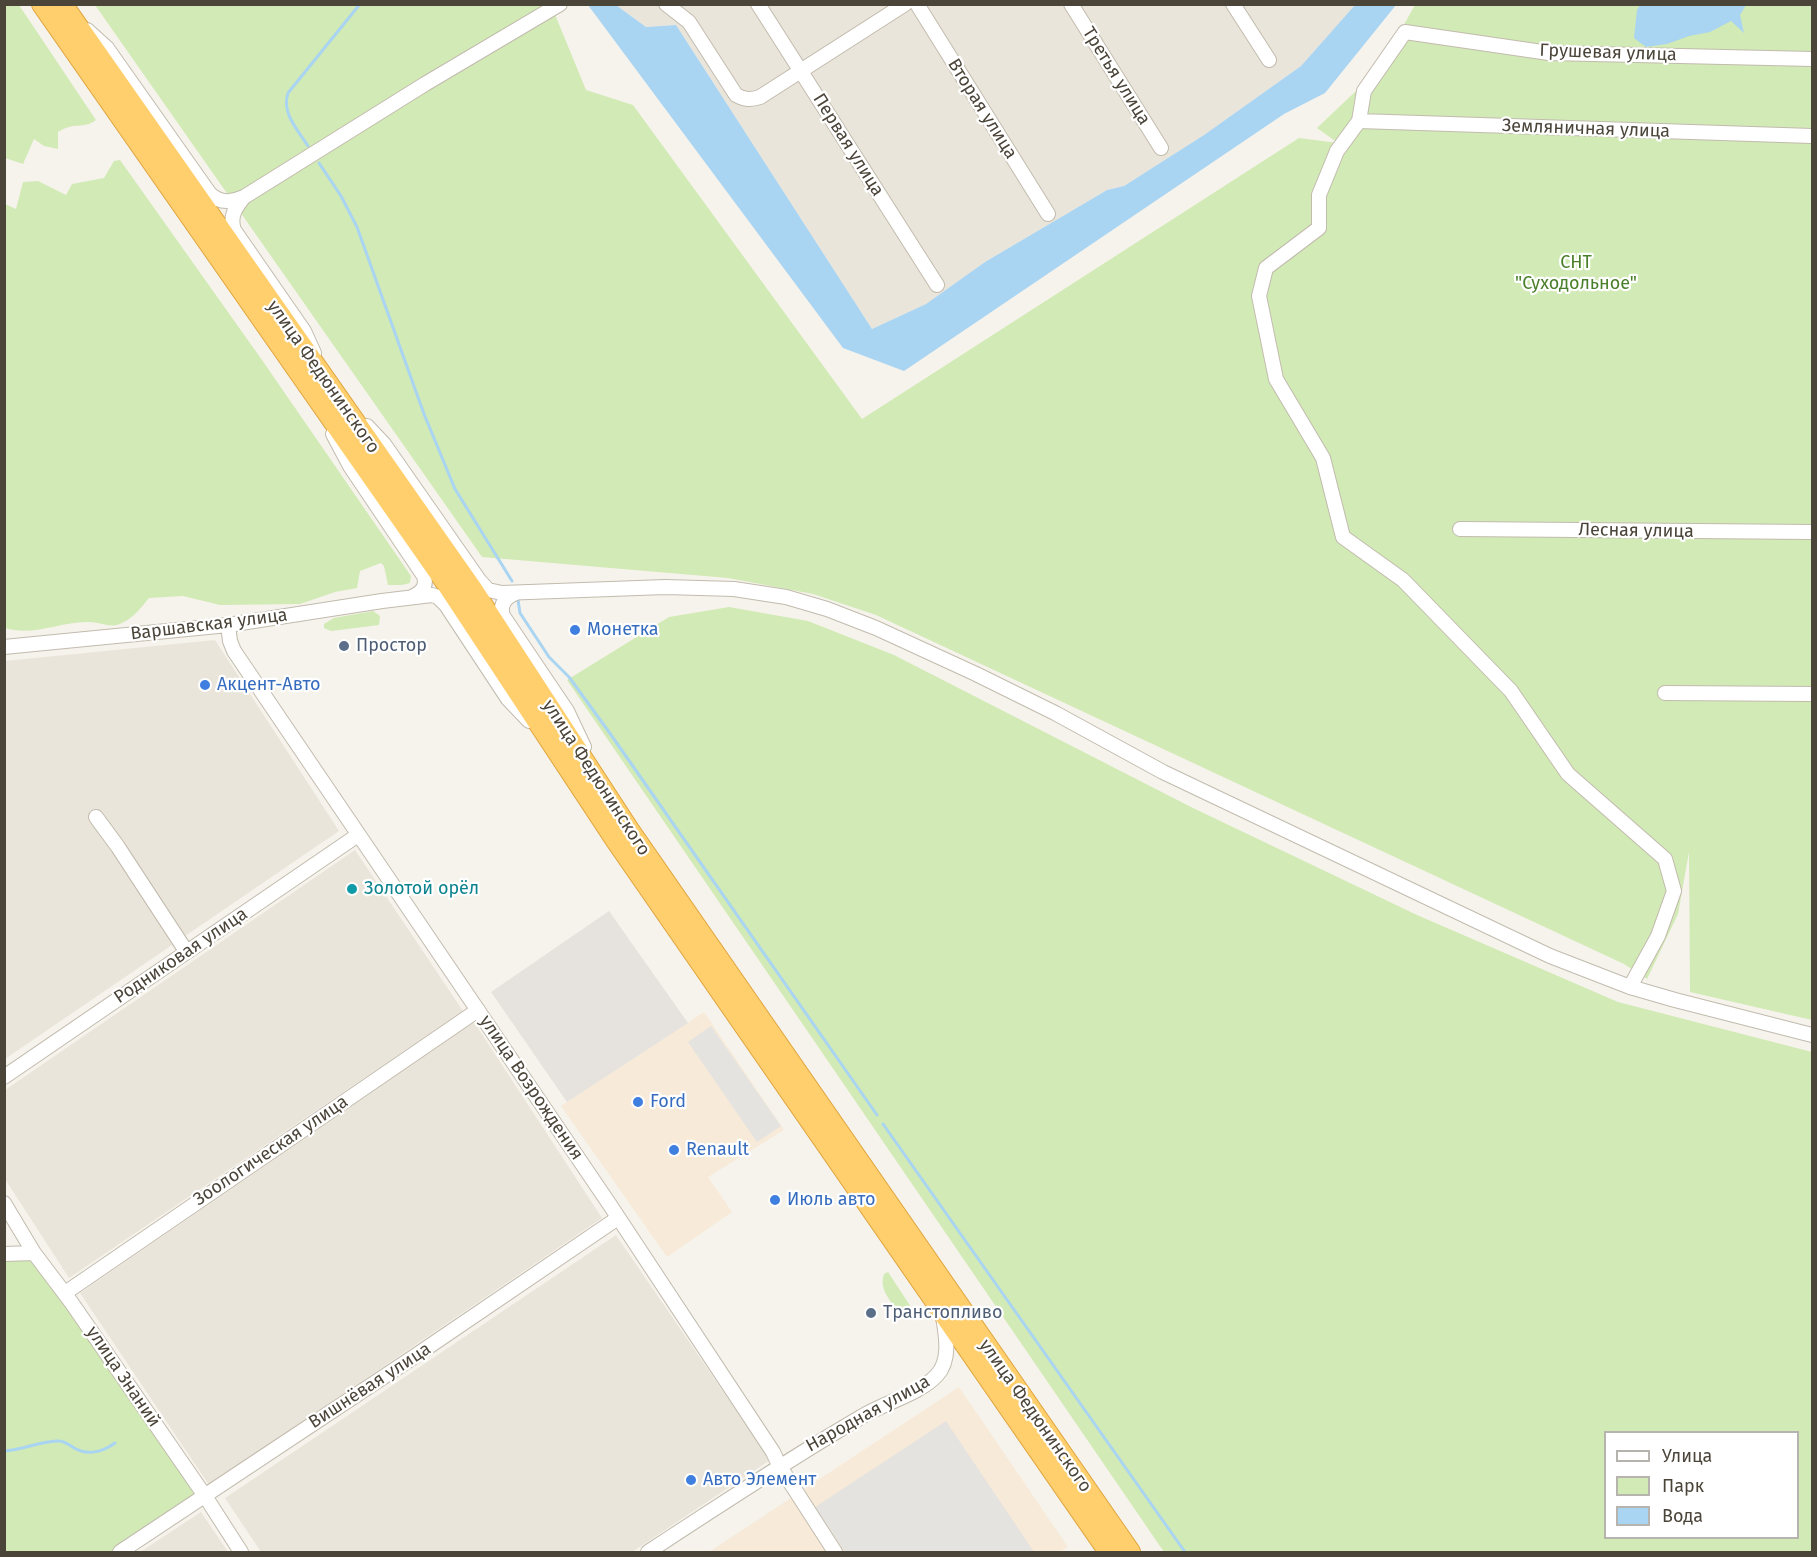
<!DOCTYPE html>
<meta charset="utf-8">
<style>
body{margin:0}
#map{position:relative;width:1817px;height:1557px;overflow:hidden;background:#f6f3ec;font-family:"Fira Sans",sans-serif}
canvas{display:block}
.frame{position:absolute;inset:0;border:6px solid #4b4439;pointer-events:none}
.legend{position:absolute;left:1604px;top:1431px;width:195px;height:108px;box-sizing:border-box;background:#fff;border:2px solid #b7b4b0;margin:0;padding:8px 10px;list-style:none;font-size:18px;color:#4b4439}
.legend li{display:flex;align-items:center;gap:12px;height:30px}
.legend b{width:30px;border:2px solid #b7b4b0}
</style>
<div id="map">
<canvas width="1817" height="1557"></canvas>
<div class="frame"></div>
<ul class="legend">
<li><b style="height:8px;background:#fff"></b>Улица</li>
<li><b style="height:16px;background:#d2eab5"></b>Парк</li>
<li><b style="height:16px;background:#a9d4f2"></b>Вода</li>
</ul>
</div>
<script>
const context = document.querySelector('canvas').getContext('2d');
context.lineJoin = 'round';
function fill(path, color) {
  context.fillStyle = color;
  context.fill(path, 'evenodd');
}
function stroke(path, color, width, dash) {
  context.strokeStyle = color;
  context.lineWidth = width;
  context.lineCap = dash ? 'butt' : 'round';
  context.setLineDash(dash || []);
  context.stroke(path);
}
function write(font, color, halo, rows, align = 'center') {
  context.font = font + ' "Fira Sans",sans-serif';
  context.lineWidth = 4.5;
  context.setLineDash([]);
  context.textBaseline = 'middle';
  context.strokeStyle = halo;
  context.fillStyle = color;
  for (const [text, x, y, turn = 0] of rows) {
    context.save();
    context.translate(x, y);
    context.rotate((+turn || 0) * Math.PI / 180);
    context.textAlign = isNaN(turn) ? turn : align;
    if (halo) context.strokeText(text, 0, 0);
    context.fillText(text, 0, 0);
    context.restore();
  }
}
const residential = new Path2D(`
 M616 5H1355L1301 66 1204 135 1124 186 1107 190 985 262 926 304 872 329 676 25 646 27Z
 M215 640 339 831 5 1059V661Z
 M355 850 463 1011 69 1278 5 1179V1090Z
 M474 1022 602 1218 209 1485 80 1293Z
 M616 1235 770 1460 632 1552H261L225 1498Z
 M201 1512 228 1552H140Z`);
const commercial = new Path2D(`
 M704 1012 784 1130 708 1177 732 1212 667 1257 561 1106Z
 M959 1387 1068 1547 1060 1552H709Z`);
const industrial = new Path2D(`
 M609 911 688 1023 567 1102 491 992Z`);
const green = new Path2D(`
 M5 4 19 5 96 120C82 130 75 121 58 132V149L44 146 34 139 23 164 5 158Z
 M95 5H553L556 17 586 90 633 105 862 419 1299 138 1338 143 1317 128 1357 90 1402 28 1415 5H1812V1020L1690 992 1689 852 1678 914 1647 979 1624 964 876 615 813 594 728 578 482 557Z
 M120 160 262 360 411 576 410 583 402 585H388L384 566 381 563 360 571 357 588 335 592 300 604 220 605 183 596 149 598C140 609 132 620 117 625 109 627 98 622 89 622 61 621 33 637 5 628V204L16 209 23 182 38 181 66 195 72 184 104 178 114 161Z
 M729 607 808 621 894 655 1191 807 1417 915 1618 1002 1812 1052V1552H1164L567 680 669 617ZM1606 1432H1798V1538H1606Z
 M373 611 380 616 379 625 331 631 324 628V624L334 618Z
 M33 1256 196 1496 112 1552H5V1257Z
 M888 1272 911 1307 908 1312 897 1310C889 1299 879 1288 884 1274Z`);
const parking = new Path2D(`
 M711 1026 781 1126 757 1142 688 1042Z
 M946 1421 1034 1552H845L815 1507Z`);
const water = new Path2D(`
 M588 5H616L646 27 676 25 872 329 926 304 985 262 1107 190 1124 186 1204 135 1301 66 1355 5H1396L1325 93 1284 114 904 371 843 348Z
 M1640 5H1746L1740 15 1744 33 1731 21 1710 32 1689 36 1667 44 1646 47 1634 38 1637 10Z`);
const stream = new Path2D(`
 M308 146C298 130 281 113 288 93L360 4
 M319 163 341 196 357 227 424 414 455 489 512 581
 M518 600 520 613 549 657 569 677 609 732 877 1115
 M883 1124 1185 1552
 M4 1451C23 1450 40 1441 59 1441 65 1441 71 1446 76 1449 89 1456 104 1451 115 1443`);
const minor = new Path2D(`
 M666 4 689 22 736 95C745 100 751 100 760 97L905 4
 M758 4 937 285
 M917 4 1048 214
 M1071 4 1161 148
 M1233 4 1269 60
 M87 30 107 48 210 194C221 204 232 202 244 197L425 84 560 4
 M1359 121 1812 136
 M244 197C236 207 229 216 234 230L304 331 314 353
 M367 426 384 444 479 580 488 590 502 593 665 587 734 589 786 597 827 609 876 628 976 674 1055 713 1163 772 1550 956 1630 987 1675 1000 1812 1035
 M333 434 350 466 424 576C427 587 422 592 412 597
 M1460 529 1812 532
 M516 593C506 597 499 604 503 616L567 711 584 747
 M228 625 230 641 234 651 610 1205 773 1452 779 1465 835 1552
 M4 647 228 625 382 601 432 595 438 597 446 605 508 699 529 721
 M1665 693 1812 694
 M96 817 118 847 186 951
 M1630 987 1658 936 1674 891 1665 859 1568 774 1511 691 1403 580 1343 537 1323 458 1276 379 1259 296 1266 268 1319 228V195L1337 151 1359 121 1364 91 1405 32 1549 53 1812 59
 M4 1077 358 835
 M4 1203 34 1253 71 1302 205 1496 241 1552
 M4 1254 34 1253
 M65 1293 478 1010
 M120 1552 412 1358 618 1218
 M648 1552C718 1506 788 1460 861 1417 883 1403 920 1394 937 1375 951 1360 946 1335 943 1317`);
const highway = new Path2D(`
 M42 4 447 584 615 839 1109 1552
 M62 4 472 589 629 830 1130 1552`);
const markers = [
 [575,630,6,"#3f7fe0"],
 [344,646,6,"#5c6f8a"],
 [205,685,6,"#3f7fe0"],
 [352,889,6,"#0f9aa8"],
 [638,1102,6,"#3f7fe0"],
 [674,1150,6,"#3f7fe0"],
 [775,1200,6,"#3f7fe0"],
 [871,1313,6,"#5c6f8a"],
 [691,1480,6,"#3f7fe0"]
];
const streetNames = [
 ["Грушевая улица",1608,53,2],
 ["Третья улица",1116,76,58],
 ["Вторая улица",982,109,58],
 ["Земляничная улица",1586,129,2],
 ["Первая улица",848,145,58],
 ["улица Федюнинского",323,377,55],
 ["Лесная улица",1636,531,1],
 ["Варшавская улица",209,625,-7],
 ["улица Федюнинского",596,778,57],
 ["Родниковая улица",181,956,-34],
 ["улица Возрождения",531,1088,56],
 ["Зоологическая улица",271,1151,-34],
 ["улица Знаний",123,1377,56],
 ["Вишнёвая улица",370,1386,-33],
 ["Народная улица",868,1414,-29],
 ["улица Федюнинского",1035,1416,55]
];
const parkNames = [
 ["СНТ",1576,263],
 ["\"Суходольное\"",1576,284]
];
const shopNames = [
 ["Монетка",587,630],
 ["Акцент-Авто",217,685],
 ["Ford",650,1102],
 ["Renault",686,1150],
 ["Июль авто",787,1200],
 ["Авто Элемент",703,1480]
];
const serviceNames = [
 ["Простор",356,646],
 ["Транстопливо",883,1313]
];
const cultureNames = [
 ["Золотой орёл",364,889]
];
fill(residential, '#eae5da');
fill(commercial, '#f7ead8');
fill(industrial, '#e6e2dd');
fill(green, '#d2eab5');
fill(parking, '#e5e3e0');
fill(water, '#a9d4f2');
stroke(stream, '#a9d4f2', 3);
stroke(minor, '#c2bbae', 16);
stroke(highway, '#e0a43c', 22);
stroke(minor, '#fff', 14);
stroke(highway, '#ffcf6e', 20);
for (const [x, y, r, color] of markers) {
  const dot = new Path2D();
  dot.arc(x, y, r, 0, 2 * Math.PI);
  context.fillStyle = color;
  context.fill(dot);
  stroke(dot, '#fff', 2);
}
write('18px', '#4b4439', '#fff', streetNames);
write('18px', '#4a7f2a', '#fff', parkNames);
write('18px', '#366cbe', '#fff', shopNames, 'left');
write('18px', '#4e5e75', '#fff', serviceNames, 'left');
write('18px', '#0d838f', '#fff', cultureNames, 'left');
</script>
